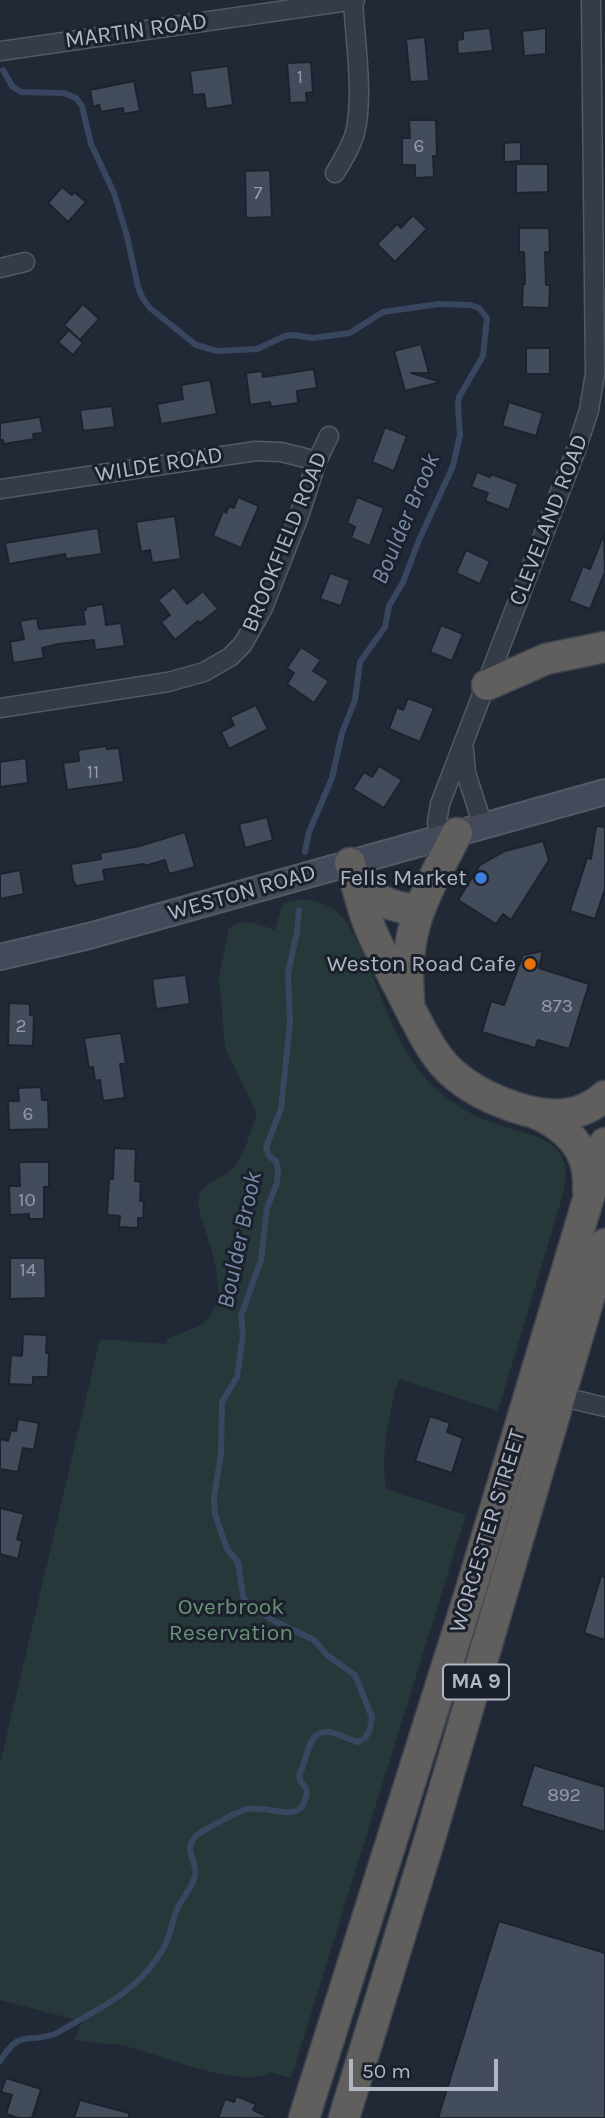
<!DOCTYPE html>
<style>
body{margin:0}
#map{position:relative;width:605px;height:2118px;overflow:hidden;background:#222936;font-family:Karla,sans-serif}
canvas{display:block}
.scale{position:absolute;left:349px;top:2059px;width:149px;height:32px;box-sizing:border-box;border:4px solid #b0b6c3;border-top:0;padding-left:9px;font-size:21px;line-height:24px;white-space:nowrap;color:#b0b6c3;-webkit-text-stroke:5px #1b212c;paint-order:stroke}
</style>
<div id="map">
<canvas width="605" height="2118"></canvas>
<div class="scale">50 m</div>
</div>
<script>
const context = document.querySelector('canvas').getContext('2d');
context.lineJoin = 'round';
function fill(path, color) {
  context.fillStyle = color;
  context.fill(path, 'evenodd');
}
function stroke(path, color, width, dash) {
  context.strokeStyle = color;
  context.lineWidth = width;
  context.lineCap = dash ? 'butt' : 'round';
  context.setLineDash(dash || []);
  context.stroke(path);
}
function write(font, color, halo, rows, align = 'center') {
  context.font = font + ' Karla,sans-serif';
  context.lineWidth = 6;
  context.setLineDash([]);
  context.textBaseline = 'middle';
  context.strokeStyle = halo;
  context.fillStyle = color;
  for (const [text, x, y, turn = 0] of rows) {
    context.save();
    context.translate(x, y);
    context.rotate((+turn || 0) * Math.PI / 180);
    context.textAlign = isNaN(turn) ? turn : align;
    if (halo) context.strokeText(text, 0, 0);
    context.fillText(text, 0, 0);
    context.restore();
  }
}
const green = new Path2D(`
 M302 899C321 901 336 907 347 923 381 978 390 1052 442 1094 457 1106 475 1117 493 1123 532 1137 578 1138 563 1194L498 1411 399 1379C388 1414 381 1453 386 1489L466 1515 291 2078 270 2072C243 2090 160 2055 129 2047 112 2042 93 2044 75 2040L80 2025 84 2022 0 2000V1764L100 1339 166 1344 168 1338C178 1334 193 1330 203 1323 232 1302 212 1253 204 1226 201 1217 196 1204 200 1194 205 1180 225 1179 233 1168 245 1153 251 1131 257 1113L225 1048 219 977 229 928C244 917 259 925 275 930L283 903Z`);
const stream = new Path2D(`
 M3 70 12 86 21 92 64 93 76 98 82 106 91 144 114 193 127 236 138 287 143 299 150 308 196 345 217 351 257 349 285 336 293 335 313 338 350 333 383 312 439 304 470 305 479 308 487 318 483 356 459 397 458 405 460 435 453 466 419 540 403 582 389 606 385 627 360 662 355 700 342 733 332 778 309 832 305 852
 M0 2061C21 2028 25 2044 55 2034 96 2010 139 1992 163 1949 170 1937 172 1922 177 1909 182 1898 192 1888 195 1876 198 1862 182 1849 196 1836 203 1830 240 1810 248 1809 273 1804 303 1829 307 1790L301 1782 299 1775C308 1761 306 1729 330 1732 340 1734 349 1740 358 1742L365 1738 370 1729 372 1717 355 1675 327 1655 314 1640 274 1621 247 1603 243 1596 238 1562 227 1549 215 1514 214 1497 221 1454 222 1402 237 1377 243 1335 241 1316 261 1260 267 1208 277 1183 278 1171 276 1161 269 1156 266 1147 281 1109 290 1022 288 973 297 932 299 910`);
const building = new Path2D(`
 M490 28 493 51 458 54 457 40 463 39V31Z
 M546 28V54L524 56 522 31Z
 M425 37 429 81 410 82 406 39Z
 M311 62 313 92 306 93 307 102 290 103 287 63Z
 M228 66 233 105 206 109 204 94 193 95 190 71Z
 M134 81 140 111 124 114 123 108 101 112 99 105 93 107 90 90Z
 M409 120H436L437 156H433L434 177 415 178V165H402V138H410Z
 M521 142V161L504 162V143Z
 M516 164H548V192L516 193Z
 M270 170 272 217 246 218 245 171Z
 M62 187 72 195 74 192 86 202 68 222 48 203Z
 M413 215 427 229 395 262 377 244 397 224 401 228Z
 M519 228H549L550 252H545L546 285H550L549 308 522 307 523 284H525L524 252H519Z
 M83 304 99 319 80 340 64 325Z
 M69 330 83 343 73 355 58 342Z
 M421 344 429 373H411L441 382 405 391 394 351Z
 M526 348H550V374H526Z
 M314 369 317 388 297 391 298 403 271 407 270 402 250 405 246 373 262 371 263 377Z
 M210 380 217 414 161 424 157 404 183 399 181 385Z
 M509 402 543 413 536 436 502 426Z
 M112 406 115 427 83 431 80 410Z
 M40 417 43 433 33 434 34 439 4 444 3 440H0V423Z
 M385 427 407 436 394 471 372 462Z
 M477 472 490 477 491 474 518 484 509 510 485 501 488 493 471 487Z
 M238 497 259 506 241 548 213 536 223 511 226 513 229 506 234 508Z
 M357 497 384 508 370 546 351 538 355 527 347 523Z
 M175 516 181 559 152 563 150 550 141 552 136 522Z
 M98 528 102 554 66 559 65 554 9 564 5 543Z
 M604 534 605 572 590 609 569 601 583 566 590 569Z
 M466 550 490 561 480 584 456 573Z
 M330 573 350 580 341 606 320 599Z
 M174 587 187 604 203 591 218 609 200 623 198 621 175 640 161 622 170 615 158 600Z
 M103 604 106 625 121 623 125 646 95 650 94 640 58 644 42 648 44 658 13 663 10 642 24 639 20 621 37 618 39 629 85 624 83 610H86V607Z
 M441 625 463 634 452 661 430 652Z
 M301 647 321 660 313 671 329 681 314 703 287 684 294 673 287 668Z
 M408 698 434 708 420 742 389 729 397 707 403 710Z
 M256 705 268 729 229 749 221 732 234 725 230 717Z
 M106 746 107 749 119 748 124 782 67 790 63 763 79 761 78 750Z
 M26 758 28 783 0 787V762Z
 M379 766 402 780 384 808 353 789 364 772 372 777Z
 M267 817 273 840 245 848 239 824Z
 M596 826 605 827V889L595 919 570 911 587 858 591 859Z
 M185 832 195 867 169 874 165 860 145 866 144 864 103 870 105 881 76 886 73 880 71 864 101 859 100 853 140 846Z
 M543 841 549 860 511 920 503 914 496 924 458 900 480 865 505 851Z
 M20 870 24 894 0 899V874Z
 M543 951 539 968 589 984 569 1049 538 1040 535 1048 482 1032 491 1001 504 1005 523 955Z
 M186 975 190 1004 156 1009 152 979Z
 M9 1003 30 1004V1015H34L33 1046 8 1045Z
 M121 1033 126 1064H120L125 1098 103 1101 100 1080 95 1081 93 1067 89 1068 84 1038Z
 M41 1087 42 1100H48L49 1129 9 1130 8 1101H19L18 1088Z
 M114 1148 136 1149 135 1181 141 1182 140 1201H144L143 1218H138V1228L119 1227 120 1216 107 1215 109 1179H113Z
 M19 1162H49V1187H44V1219H29V1214L10 1215 9 1186H20Z
 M10 1258H45L46 1298 10 1299Z
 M23 1334 47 1335 46 1353H49L48 1377H33V1385L9 1384 11 1355 22 1356Z
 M430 1416 450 1423 447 1432 463 1438 452 1473 415 1461Z
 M18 1419 39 1423 34 1450 23 1448 18 1472 0 1469V1439L8 1441 11 1430 16 1431Z
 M0 1508 24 1514 17 1539 22 1541 18 1559 0 1554Z
 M601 1576 605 1577V1640L584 1633Z
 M534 1765 605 1787V1832L521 1806Z
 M499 1921 605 1953V2118H438Z
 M6 2078 41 2089 32 2118H18L6 2114 12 2095 1 2092Z
 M236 2096 256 2104 253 2110 271 2118H218L225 2099 234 2102Z
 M80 2100 129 2113V2118H74Z`);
const minor = new Path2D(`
 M0 51 355 0
 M335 173C343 160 351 147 355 133 364 96 355 39 353 0
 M0 268 25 262
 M0 489 256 451 281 452 317 461
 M0 708 168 682 204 672 230 657 243 644 263 608 299 516 317 461 329 436
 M464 749 466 773 483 826
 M440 838 437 822 440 804 576 450 589 410 595 374 591 0
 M559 1396 605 1407`);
const secondary = new Path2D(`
 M0 957 89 936 605 792`);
const trunk = new Path2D(`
 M487 685 546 659 605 647
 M350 863C357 884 361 905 369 925 380 953 396 980 409 1007 421 1029 431 1052 449 1070 470 1090 497 1102 524 1110 554 1118 581 1117 605 1096
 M355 878C372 899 392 909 419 909
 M409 999C403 926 425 896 457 833
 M535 1113C568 1127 591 1152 588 1189
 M304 2118 469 1596 605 1143
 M344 2118 427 1848 605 1244`);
const markers = [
 [481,878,7,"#3f7fe0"],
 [530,964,7,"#e8710a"]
];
const numberNames = [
 ["1",300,78],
 ["6",419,147],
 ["7",258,194],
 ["11",93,773],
 ["873",557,1007],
 ["2",21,1027],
 ["6",28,1115],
 ["10",27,1201],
 ["14",28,1271],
 ["892",564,1796]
];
const shields = [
 [476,1682,66]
];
const shieldNames = [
 ["MA 9",476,1682]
];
const streetNames = [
 ["MARTIN ROAD",136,31,-8],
 ["WILDE ROAD",159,465,-9],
 ["CLEVELAND ROAD",549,520,-69],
 ["BROOKFIELD ROAD",285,542,-68],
 ["WESTON ROAD",242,893,-16],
 ["WORCESTER STREET",488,1531,-73]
];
const poiNames = [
 ["Fells Market",467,878],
 ["Weston Road Cafe",516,964]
];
const parkNames = [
 ["Overbrook",231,1607],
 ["Reservation",231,1633]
];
const waterNames = [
 ["Boulder Brook",406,519,-67],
 ["Boulder Brook",240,1240,-78]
];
fill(green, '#27383a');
stroke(stream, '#39465f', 6);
fill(building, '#434c5b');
stroke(building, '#1d232e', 2);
stroke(minor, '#535965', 21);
stroke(secondary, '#535965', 28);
stroke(trunk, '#404652', 33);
stroke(minor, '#353c47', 18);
stroke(secondary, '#444a5a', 24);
stroke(trunk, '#605f5d', 30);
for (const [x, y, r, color] of markers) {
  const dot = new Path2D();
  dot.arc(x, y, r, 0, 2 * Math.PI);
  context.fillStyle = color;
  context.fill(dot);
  stroke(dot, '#1b212c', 2.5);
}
write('19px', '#959ca9', null, numberNames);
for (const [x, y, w] of shields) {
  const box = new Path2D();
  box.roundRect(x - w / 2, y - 17.5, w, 35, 5);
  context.fillStyle = '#1b212c';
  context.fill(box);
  stroke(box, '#b0b6c3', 2);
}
write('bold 21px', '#b0b6c3', null, shieldNames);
write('23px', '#b0b6c3', '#1b212c', streetNames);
write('23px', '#b0b6c3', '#1b212c', poiNames, 'right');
write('23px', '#699276', '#1b212c', parkNames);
write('italic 24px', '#7a8baa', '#1b212c', waterNames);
</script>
